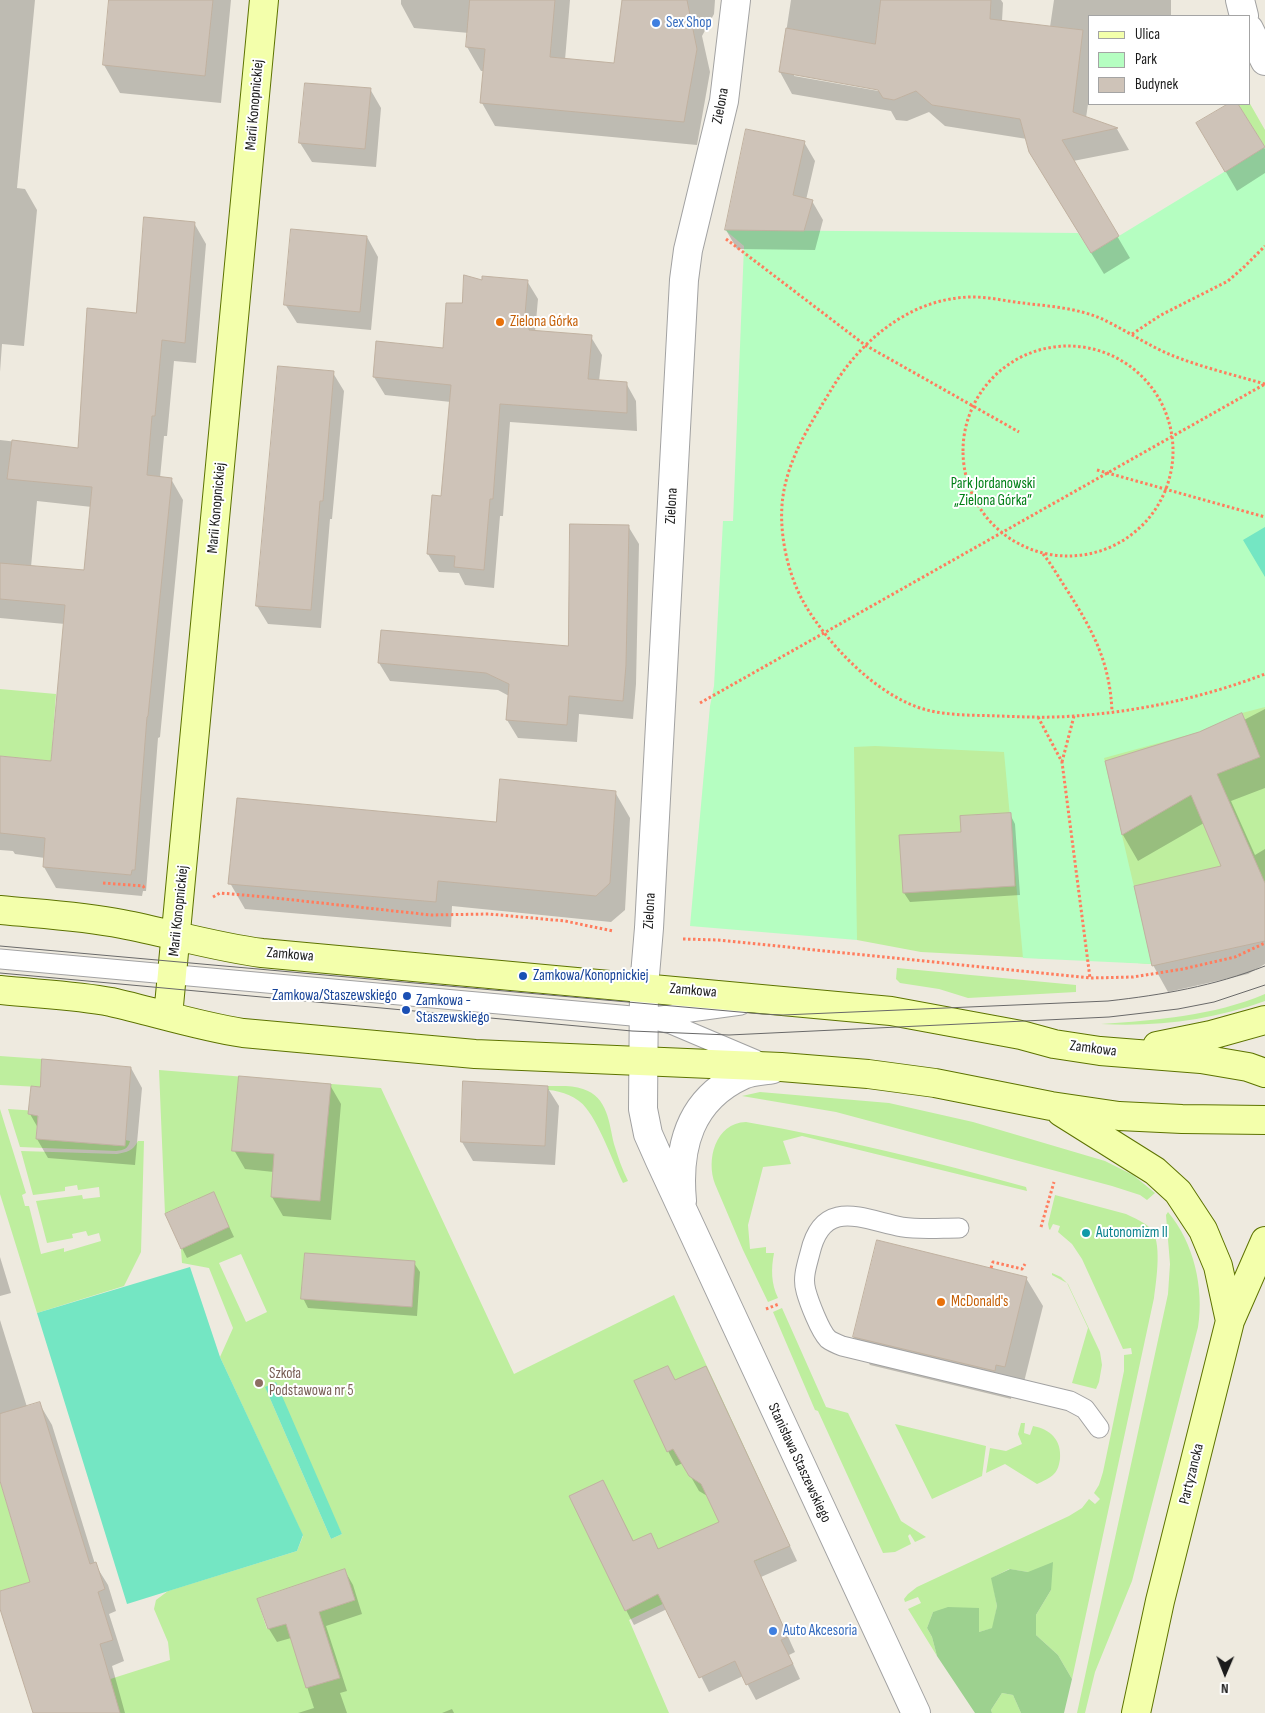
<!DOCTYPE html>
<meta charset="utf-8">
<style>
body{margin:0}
#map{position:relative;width:1265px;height:1713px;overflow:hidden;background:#eeeadf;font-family:"Sofia Sans Condensed",sans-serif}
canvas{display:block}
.legend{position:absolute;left:1088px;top:15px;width:162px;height:90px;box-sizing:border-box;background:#fff;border:1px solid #a4a4a4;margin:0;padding:6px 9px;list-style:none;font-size:15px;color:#1b1b1b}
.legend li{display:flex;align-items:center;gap:10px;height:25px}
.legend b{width:25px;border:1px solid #a4a4a4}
.north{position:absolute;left:1200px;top:1648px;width:50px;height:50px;-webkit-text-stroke:4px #fff;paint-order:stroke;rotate:181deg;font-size:14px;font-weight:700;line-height:20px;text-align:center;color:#1b1b1b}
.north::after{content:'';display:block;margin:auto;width:18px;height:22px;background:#1b1b1b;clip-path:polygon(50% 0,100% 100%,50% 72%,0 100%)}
</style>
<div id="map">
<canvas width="1265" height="1713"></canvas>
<ul class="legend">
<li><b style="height:6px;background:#f3ffab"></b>Ulica</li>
<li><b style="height:14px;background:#b5fec1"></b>Park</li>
<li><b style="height:14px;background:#cec3b8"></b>Budynek</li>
</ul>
<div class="north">N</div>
</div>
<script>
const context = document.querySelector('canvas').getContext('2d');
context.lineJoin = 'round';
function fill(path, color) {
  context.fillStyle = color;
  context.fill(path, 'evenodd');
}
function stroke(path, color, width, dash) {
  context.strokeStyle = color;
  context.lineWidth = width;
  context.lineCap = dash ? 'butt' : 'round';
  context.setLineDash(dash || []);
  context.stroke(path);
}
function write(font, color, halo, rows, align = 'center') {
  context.font = font + ' "Sofia Sans Condensed",sans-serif';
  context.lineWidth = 4;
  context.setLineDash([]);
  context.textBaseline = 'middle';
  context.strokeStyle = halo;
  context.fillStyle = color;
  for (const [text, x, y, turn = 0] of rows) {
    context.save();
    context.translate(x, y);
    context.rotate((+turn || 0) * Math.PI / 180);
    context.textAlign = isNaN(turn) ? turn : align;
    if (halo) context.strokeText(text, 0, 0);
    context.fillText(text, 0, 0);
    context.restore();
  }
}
const grass = new Path2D(`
 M1249 102 1265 130V147L1238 104H1249Z
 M1265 681V929L1227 949 1152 966 1151 964 1096 960 1080 721Z
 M0 689 56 694 51 761 0 756Z
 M710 706 1031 723 1055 959 921 952 857 940Z
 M897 968 1076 985V992L968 998 939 989 900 983 896 979Z
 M1265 994V1001C1212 1020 1158 1027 1101 1024 1157 1020 1213 1016 1265 994Z
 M0 1056 42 1059 40 1087 0 1085Z
 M159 1070 381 1088 514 1374 674 1295 790 1546 730 1572 629 1620 669 1713H33L79 1689 170 1660 168 1642 154 1609 156 1600 168 1591 297 1551 303 1536 220 1357 233 1328 209 1268 182 1263 181 1249 214 1234 225 1219 217 1200 198 1199 165 1214ZM241 1254 267 1312 246 1322 219 1263ZM265 1387 342 1534 331 1539ZM345 1570 355 1600 267 1629 257 1599Z
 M548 1086C559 1086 573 1085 583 1089 608 1097 609 1123 614 1144 618 1157 622 1169 628 1181L623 1183C613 1162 600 1125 586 1108 578 1097 562 1091 548 1090Z
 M760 1092 889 1103 973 1122 1105 1161 1133 1175 1155 1193 1147 1200 1140 1195 1112 1186 836 1112 742 1096Z
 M0 1109 26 1193 22 1195 25 1206H29L41 1254 64 1248V1252L101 1241 99 1233 88 1236 86 1231 72 1234 73 1238 47 1243 36 1201 82 1195 83 1199 100 1197 99 1187 78 1190 77 1185 65 1187V1191L33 1195 21 1151 117 1154C127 1152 133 1151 138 1141H144L141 1252 124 1286 37 1313 0 1194Z
 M8 1109 38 1111 36 1139 124 1146 125 1140 130 1141C128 1149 124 1150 116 1151L20 1147Z
 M746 1122C842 1139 933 1161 1026 1187L1027 1191 802 1136 783 1141 791 1164 763 1167 748 1225 750 1249 766 1247V1253H774C771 1269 771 1283 778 1298L768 1302 743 1250 715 1184C706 1160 715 1123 746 1122Z
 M1055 1195 1126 1214C1134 1218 1144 1222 1150 1228 1163 1240 1156 1282 1154 1298L1072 1679 1058 1655 1036 1635V1615L1051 1590 1028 1572 1009 1569 992 1578 997 1606 993 1628 979 1632V1608L933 1612 927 1628 932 1637 937 1656 908 1609 921 1603 918 1597 905 1602 904 1599 908 1594 917 1587 1069 1516 1082 1508 1089 1499 1095 1504 1100 1499 1094 1493 1099 1485 1103 1472 1124 1371V1355L1132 1354 1131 1348 1123 1349 1082 1259 1072 1244 1058 1232 1060 1226 1053 1224 1050 1230 1049 1229 1048 1224Z
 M1168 1212C1194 1243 1204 1288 1198 1327L1132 1581 1095 1672 1085 1713H1077L1168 1294 1170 1264 1166 1215Z
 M1052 1273 1061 1277 1068 1284 1100 1352 1102 1365 1099 1382 1096 1389 1072 1383 1088 1328 1067 1283 1052 1275Z
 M782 1308 826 1407 848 1413 901 1521 926 1537 915 1542 910 1534 908 1536 911 1544 895 1552 883 1553 818 1411 815 1410 773 1312Z
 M1021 1423H1025L1024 1433 1030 1435 1033 1426C1050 1429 1062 1440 1060 1459 1059 1465 1058 1470 1054 1474 1049 1479 1043 1481 1037 1484L1005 1464 986 1473 990 1448 1006 1451 1022 1444 1018 1434Z
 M895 1424 986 1446 982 1476 932 1499Z
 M0 1481 30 1582 0 1591Z
 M1002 1693 1013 1695 1021 1713H992L991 1710Z`);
const forest = new Path2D(`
 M1053 1562 1051 1590 1036 1615V1635L1058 1655 1072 1679 1064 1713H1021L1013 1695 1002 1693 991 1710 992 1713H975L937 1656 932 1637 927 1628 933 1612 948 1607 979 1608V1632L992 1628 997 1606 991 1578 1010 1569 1028 1572Z`);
const park = new Path2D(`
 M1265 147V707L1242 713 1199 732 1104 758 1152 964 1023 958 1004 752 875 746 854 747 857 940 690 926 710 706 714 686 723 521H733L744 246 725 230 1078 233 1091 253Z`);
const pitch = new Path2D(`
 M1265 527V577L1243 540Z
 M190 1267 220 1357 303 1535 297 1551 127 1604 37 1313Z
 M276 1382 342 1534 331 1539 265 1387Z`);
const shadow = new Path2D(`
 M0 0H35L17 188 25 189 37 210 24 346 2 344 0 372Z
 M110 0H231L221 103 120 93 104 65Z
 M401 0H570L565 60 616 64 623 0H715L714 14 702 36 710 72 697 145 495 126 482 103 484 71H481L467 47 469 33 414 28 401 4Z
 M791 0H1001L1003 3 1002 21 1050 27 1054 0H1171V16H1089V97L1086 118 1117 129 1129 150 1073 161 1130 258 1104 274 1042 173 1027 139 945 126 929 112 907 121 896 120 891 111 792 94 780 72ZM794 74 884 90V92L794 76Z
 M370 89 381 108 376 167 312 162 300 143Z
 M1230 104H1236L1265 149V173L1237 191 1198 124Z
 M804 142 815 161 806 200 812 201 823 220 815 250 737 249 726 230Z
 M194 223 206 244 196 363 174 361 167 436H164L160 478 171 479 183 500 160 737 158 738 146 891H143L142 896 56 888 44 867 45 858 15 854 13 851 0 850V758L52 763 65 624 0 618V440L79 449 137 314ZM37 501 92 507 85 571 31 567Z
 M367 237 378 257 371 330 297 323 285 304Z
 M527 281 538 299 535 332 591 337 602 355 599 381 626 383 636 401 637 431 510 422 503 516H500L494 588 465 585 459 573 439 572 428 554 442 497 451 402 385 395 374 377 444 349 463 304 483 282Z
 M333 373 344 391 332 519H330L321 628 268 624 257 606Z
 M628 526 639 544 636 684 633 719 579 714 577 742 518 738 507 720 509 696 498 690 390 681 379 663 569 648Z
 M1265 709V788L1231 801 1255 855 1265 849V964L1248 974 1168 992 1153 965 1223 867 1204 823 1138 861 1123 835 1106 762 1244 720Z
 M615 792 630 818 625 910 611 922 452 906 451 927 245 909 230 883 497 824Z
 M1010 814 1015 824 1020 895 910 902 904 893 901 837 962 833Z
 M131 1068 142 1088 135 1165 48 1158 37 1139 38 1128 30 1114 41 1089Z
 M330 1085 341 1104 331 1220 283 1216 272 1197 274 1172 245 1169 234 1150Z
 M547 1087 559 1106 555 1165 473 1161 462 1142Z
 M218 1203 234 1237 187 1258 182 1248Z
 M0 1257 11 1293 0 1296Z
 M414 1263 420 1272 417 1316 308 1308 303 1298Z
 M1026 1278 1043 1306 1021 1394 1012 1392 1011 1399 870 1365 854 1337Z
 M0 1320 27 1407 39 1403 52 1425 95 1564 108 1585 116 1611 109 1614 124 1661 112 1666 125 1713H35L0 1604V1593L32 1582 0 1477Z
 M675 1381 714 1383 797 1561 761 1577 795 1652 789 1655 800 1679 756 1700 743 1676 709 1692 667 1609 634 1625 626 1610 603 1482 634 1542 650 1535 659 1550 721 1523 709 1497 699 1491 683 1463 676 1466 668 1451Z
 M345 1571 353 1585 362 1614 326 1626 347 1691 340 1693 347 1713H298L314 1708 291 1638 277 1642 269 1629 259 1599Z
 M452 1709 454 1713H442Z`);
const building = new Path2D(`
 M109 0H213L205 76 103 65Z
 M470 0H555L550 57 614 63 622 0H687L697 49 684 122 480 103 485 49 466 47Z
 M881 0H991L990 19 1083 30 1073 112 1118 128 1062 140 1119 236 1091 253 1029 152 1020 119 932 105 916 91 894 100 883 98 878 90 779 72 786 28 875 44Z
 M305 83 371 88 365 149 299 143Z
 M1228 104H1238L1265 147 1225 172 1196 123Z
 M746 129 805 141 793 195 813 200 804 231 725 230Z
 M144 217 195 222 185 343 162 340 155 416H152L147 475 172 478 148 716 147 717 135 870H132L131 875 43 867 45 838 0 833V756L51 761 65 605 0 599V563L84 570 92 487 7 479 12 440 78 448 87 308 136 313Z
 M291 229 367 236 360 312 284 305Z
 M464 275 482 280V276L528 280 524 326 529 327V330L592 335 588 379 627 382V413L500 404 493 499H490L484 570 454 567 455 556 427 554 432 495 441 496 451 385 373 377 376 341 443 348 446 303H462Z
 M278 366 334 371 323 501H320L311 610 256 606Z
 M570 524 629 525 626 665 623 701 569 696 567 725 506 720 509 684 486 673 378 663 381 630 568 646Z
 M1242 713 1260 757 1217 774 1265 883V941L1152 966 1134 886 1221 866 1191 795 1122 835 1105 761 1199 732Z
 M500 779 616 791 610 883 596 896 438 881 436 902 228 884 237 798 496 822Z
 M1011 813 1015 886 903 893 899 835 961 832 960 816Z
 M42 1059 131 1067 125 1146 36 1139 38 1116 28 1114 31 1086 40 1087Z
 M239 1076 331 1084 320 1201 271 1197 274 1154 232 1151Z
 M463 1081 548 1086 545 1146 461 1142Z
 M214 1192 229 1227 181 1249 165 1214Z
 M877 1240 1027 1277 1005 1367 996 1365 995 1371 853 1337Z
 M305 1253 415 1261 412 1307 301 1299Z
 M668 1366 675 1380 706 1366 790 1546 754 1561 788 1637 781 1640 793 1664 746 1685 735 1661 699 1678 658 1594 625 1611 569 1496 603 1480 633 1541 651 1533 658 1549 719 1522 701 1484 689 1476 673 1449 667 1452 634 1381Z
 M40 1402 90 1564 96 1562 105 1589 98 1592 113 1640 100 1644 120 1713H33L0 1609V1591L30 1582 0 1481V1414Z
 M345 1569 355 1600 319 1612 340 1678 306 1688 286 1624 268 1629 257 1599Z`);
const path = new Path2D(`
 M726 239 865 345 1019 432
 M1132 334 1161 315 1228 281 1244 267 1265 246
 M963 451a105 105 0 1 1 210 0a105 105 0 1 1-210 0Z
 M1265 384C1234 375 1201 367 1171 355 1147 345 1124 329 1100 318 1076 308 1048 306 1022 303 1006 301 989 297 973 297 914 297 864 337 834 385 813 420 789 455 783 496 778 530 787 573 804 603 828 645 879 698 927 710 950 716 976 715 1000 716 1025 717 1049 718 1074 716 1138 712 1205 697 1265 674
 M1097 470 1265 517
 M1043 554C1052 565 1059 578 1067 590 1093 631 1110 662 1112 712
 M700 703 1265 384
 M1038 717 1062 762 1090 978
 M1062 762 1074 716
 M103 883 143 886 145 889
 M213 897 220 893 266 897 431 915 489 914 565 921 613 931
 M683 939 718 940 1090 978 1133 977 1183 969 1235 957 1265 943
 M1041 1227 1054 1182
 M991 1268 993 1262 1022 1269 1025 1264
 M766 1309 779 1304`);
const lane = new Path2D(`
 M0 959 643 1017 671 1024 756 1060
 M654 1017 741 1005
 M959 1228C941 1228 920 1230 902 1227 864 1220 823 1196 810 1253 807 1265 802 1278 806 1291 809 1302 820 1331 828 1339 832 1342 837 1344 842 1346L1070 1401 1085 1409 1099 1428`);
const street = new Path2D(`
 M736 0 724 101 688 250 684 280 649 928 644 987 643 1109 648 1134 660 1161 916 1713
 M1240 0 1244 16
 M1249 29 1265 61
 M682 1201C677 1147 690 1099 743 1075 752 1071 764 1071 773 1069`);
const secondary = new Path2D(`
 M0 910C41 914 82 916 122 924 169 933 215 947 262 953L891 1011 1021 1035 1054 1044 1100 1051 1201 1059 1248 1067 1265 1073
 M0 990C37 994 75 995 111 1002 155 1012 198 1026 243 1033L475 1054 781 1067 868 1074 935 1083 1051 1106 1119 1116 1182 1119 1265 1120
 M168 1016 264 0
 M1157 1046 1211 1035 1265 1020
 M1061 1112 1155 1171 1178 1192 1203 1230 1218 1266 1230 1321
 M1136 1713 1160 1601 1230 1321 1265 1241`);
const tram = new Path2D(`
 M0 946 762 1014 783 1015 1108 1001C1162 995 1214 986 1265 966
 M0 973 632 1031 729 1035 1109 1017 1178 1009 1214 1002 1265 985`);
const markers = [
 [656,23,5,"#3f7fe0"],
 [500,322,5,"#e8710a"],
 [523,976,5,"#1a4fb4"],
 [407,996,5,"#1a4fb4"],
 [406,1010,5,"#1a4fb4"],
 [1086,1233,5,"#0f9aa8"],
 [941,1302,5,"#e8710a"],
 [259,1383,5,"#8d6e63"],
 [773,1631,5,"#3f7fe0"]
];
const shopNames = [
 ["Sex Shop",666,23],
 ["Auto Akcesoria",783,1631]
];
const streetNames = [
 ["Marii Konopnickiej",255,105,-85],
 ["Zielona",721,106,-79],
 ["Zielona",672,506,-87],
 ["Marii Konopnickiej",217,508,-85],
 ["Marii Konopnickiej",179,911,-84],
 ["Zielona",650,911,-87],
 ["Zamkowa",290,955,5],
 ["Zamkowa",693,991,5],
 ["Zamkowa",1093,1049,7],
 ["Stanisława Staszewskiego",799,1463,65],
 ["Partyzancka",1192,1474,-76]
];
const foodNames = [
 ["Zielona Górka",510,322],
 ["McDonald's",951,1302]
];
const parkNames = [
 ["Park Jordanowski",993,484],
 ["„Zielona Górka”",993,501]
];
const transitNames = [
 ["Zamkowa/Konopnickiej",533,976],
 ["Zamkowa/Staszewskiego",397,996,"right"],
 ["Zamkowa -",416,1001],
 ["Staszewskiego",416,1018]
];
const cultureNames = [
 ["Autonomizm II",1096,1233]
];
const educationNames = [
 ["Szkoła",269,1374],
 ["Podstawowa nr 5",269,1391]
];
fill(grass, '#beee9e');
fill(forest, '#9dd18f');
fill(park, '#b5fec1');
fill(pitch, '#74e6c3');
fill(shadow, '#0003');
fill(building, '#cec3b8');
stroke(building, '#c0b1a0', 1);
stroke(lane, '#a2a2a2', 21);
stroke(street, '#a2a2a2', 30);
stroke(secondary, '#5d7300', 30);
stroke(path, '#ff7d5e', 3, [2.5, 2.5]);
stroke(lane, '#fff', 19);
stroke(street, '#fff', 28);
stroke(secondary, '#f3ffab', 28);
stroke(tram, '#696969', 1);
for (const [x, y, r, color] of markers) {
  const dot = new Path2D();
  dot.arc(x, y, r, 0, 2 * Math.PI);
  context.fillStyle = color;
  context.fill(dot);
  stroke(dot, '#fff', 2);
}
write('15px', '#366cbe', '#fff', shopNames, 'left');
write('15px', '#1b1b1b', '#fff', streetNames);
write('15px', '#c56008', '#fff', foodNames, 'left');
write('15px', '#018017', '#fff', parkNames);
write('15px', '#164399', '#fff', transitNames, 'left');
write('15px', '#0d838f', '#fff', cultureNames, 'left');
write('15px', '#785e54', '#fff', educationNames, 'left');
</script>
